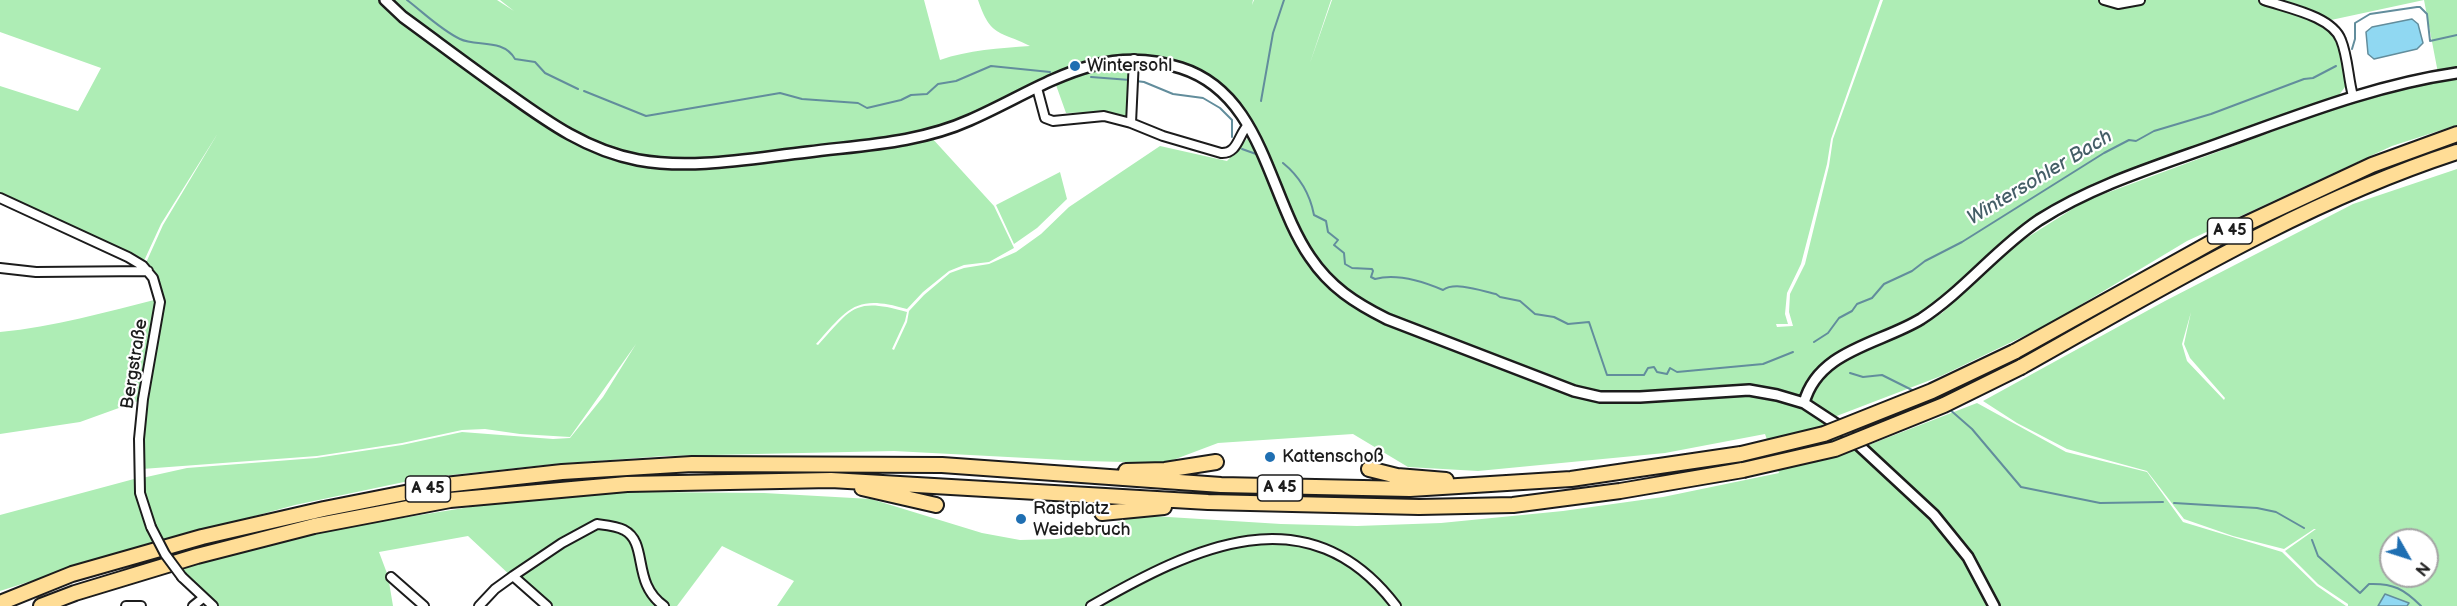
<!DOCTYPE html>
<meta charset="utf-8">
<style>
body{margin:0}
#map{position:relative;width:2457px;height:606px;overflow:hidden;background:#fff;font-family:"Balsamiq Sans",sans-serif}
canvas{display:block}
.north{position:absolute;left:2379px;top:528px;width:60px;height:60px;box-sizing:border-box;background:#fff;border:2px solid #a4a4a4;border-radius:50%;rotate:129deg;font-size:16px;font-weight:700;line-height:24px;text-align:center;color:#1c1c1c}
.north::after{content:'';display:block;margin:auto;width:21px;height:27px;background:#1f6fb2;clip-path:polygon(50% 0,100% 100%,50% 72%,0 100%)}
</style>
<div id="map">
<canvas width="2457" height="606"></canvas>
<div class="north">N</div>
</div>
<script>
const context = document.querySelector('canvas').getContext('2d');
context.lineJoin = 'round';
function fill(path, color) {
  context.fillStyle = color;
  context.fill(path, 'evenodd');
}
function stroke(path, color, width, dash) {
  context.strokeStyle = color;
  context.lineWidth = width;
  context.lineCap = dash ? 'butt' : 'round';
  context.setLineDash(dash || []);
  context.stroke(path);
}
function write(font, color, halo, rows, align = 'center') {
  context.font = font + ' "Balsamiq Sans",sans-serif';
  context.lineWidth = 4.5;
  context.setLineDash([]);
  context.textBaseline = 'middle';
  context.strokeStyle = halo;
  context.fillStyle = color;
  for (const [text, x, y, turn = 0] of rows) {
    context.save();
    context.translate(x, y);
    context.rotate((+turn || 0) * Math.PI / 180);
    context.textAlign = isNaN(turn) ? turn : align;
    if (halo) context.strokeText(text, 0, 0);
    context.fillText(text, 0, 0);
    context.restore();
  }
}
const green = new Path2D(`
 M0 0H497L514 11 500 0H924L940 60C968 50 1000 48 1030 46 999 30 991 38 978 0H1253L1252 5 1254 0H1331L1310 63 1332 0H1880L1831 139 1827 164 1801 264 1787 293 1785 314 1788 324H1776L1777 327 1793 326 1789 312 1790 294 1805 264 1829 166 1833 139 1883 0H2258L2327 25 2335 35 2339 45 2348 83 2339 95 2077 193 2037 215 1936 305 1901 327 1905 335 1942 313 2017 244 2085 201 2344 105 2417 85 2457 78V125L2392 146 2187 241 2047 325 1941 376 1834 417 1866 446 1977 403 2066 452 2147 472 2183 522 2282 552 2317 586 2346 606H1094L1125 589 1214 547 1216 544 1152 570 1087 606H777L794 581 722 546 677 606H548L515 576 597 523 512 577 468 536 379 552 388 576 393 606H217L205 597 178 566 315 532 501 502 631 492 764 493 871 499 982 533 1020 540 1057 539 1095 532 1136 515 1281 524 1357 526 1441 523 1563 511 1663 497 1779 473 1765 434 1665 453 1478 471 1408 467 1353 434 1218 443 1165 463 1084 461 894 451 665 456 555 464 423 478 295 505 163 541 151 520 142 478 187 468 316 458 402 445 462 432 553 439 570 438 603 397 636 344 570 437 520 434 485 429 462 430 402 443 317 456 142 469 145 400 163 301 145 265 163 225 218 133 161 224 143 263 0 196V86L78 111 101 68 0 32ZM1134 54 1185 65 1237 103 1256 129 1227 161 1160 146 1069 207 1041 234 1016 252 989 264 964 268 950 273 924 295 909 311 907 322 894 350 892 349 905 321 907 312C854 297 852 308 818 345L816 344C849 307 856 294 907 309L923 292 949 271 964 265 989 262 1014 248 994 206 931 137 770 153 928 131 969 117 1049 78 1090 61ZM540 112 595 145 593 151 562 137 534 118Z
 M2270 0H2457V69L2438 73 2424 0 2331 20Z
 M1129 66 1128 118 1105 112 1066 113 1056 85 1093 71Z
 M2457 169V606H2348V604L2318 584 2285 551 2316 529H2314L2284 549 2233 536 2184 519 2147 471 2067 449 2017 423 1983 401 2165 301 2353 204ZM2191 312 2184 344 2190 358 2225 398 2224 400 2187 361 2182 344ZM2391 540H2427V576H2391Z
 M1060 172 1067 199 1037 228 1014 244 996 205Z
 M158 299 141 400 80 422 0 434V332C54 327 106 312 158 299Z
 M134 479 135 494 153 542 0 591V515Z`);
const water = new Path2D(`
 M2412 19 2418 24 2423 43 2417 49 2374 59 2368 54 2366 32 2372 27Z
 M2385 594 2409 603 2407 606H2378Z`);
const stream = new Path2D(`
 M407 0C424 13 441 30 460 39 476 47 503 38 515 59L535 62 545 73 578 89
 M2352 49 2355 39V23L2370 14 2417 7H2420L2427 14 2430 41 2457 35
 M1091 77 1130 80
 M1136 81 1144 82 1173 94 1203 98 1220 108 1232 120V137
 M584 91 646 116 780 93 802 99 858 103 867 108 901 100 911 95 927 94 938 84 956 81 991 66 1050 72
 M1261 101 1273 33 1284 0
 M1242 149 1256 154
 M1283 163C1299 176 1310 194 1314 215L1326 221 1328 232 1338 240 1334 245 1344 253 1345 264 1352 268 1372 269 1373 271 1371 277 1375 279C1397 273 1422 281 1443 290 1455 281 1482 291 1496 294L1500 297 1520 301 1535 314 1554 317 1568 324 1589 322 1607 375H1644L1648 368 1654 367 1657 372 1667 374 1670 368 1677 372 1763 364 1793 352
 M1814 342 1828 333 1839 318 1852 311 1857 304 1872 298 1884 284 1912 271 1925 261 1962 242 2104 153 2129 140 2136 141 2154 131 2211 114 2304 79 2313 78 2336 66
 M1850 373 1863 377 1882 375 1916 392
 M1948 408 1972 429 2021 487 2100 503 2163 502
 M2174 503 2257 508 2276 512 2304 528
 M2312 540 2318 556 2360 593 2369 584C2393 583 2404 589 2421 606`);
const minor = new Path2D(`
 M2104 0 2118 4 2140 0
 M2264 0C2287 8 2332 16 2341 40 2348 57 2348 78 2353 96
 M1037 88 1045 118 1053 121 1104 116 1131 123 1163 136 1221 153C1238 154 1238 135 1248 125
 M1131 123 1134 59
 M0 198 128 257 143 266 153 278 160 302 143 399 139 439 140 493 151 527
 M0 268 36 272 148 271
 M513 576 562 543 597 524C605 525 617 526 624 530 649 543 631 583 664 606
 M182 577 213 606
 M391 577 424 606
 M126 606H141
 M193 606 203 598
 M479 606 495 589 513 576 547 606
 M1091 606C1192 548 1308 490 1396 606`);
const tertiary = new Path2D(`
 M385 0 403 17C436 41 469 66 503 90 545 120 585 150 638 160 693 170 753 158 808 152 863 145 919 143 970 120 1041 89 1099 41 1181 68 1263 94 1268 196 1310 257 1330 287 1355 303 1387 319L1574 391 1600 397H1640L1749 390 1777 395 1804 403 1836 424 1934 515 1968 557 1994 606
 M1804 403C1818 350 1880 344 1921 319 1964 291 1996 249 2039 220 2094 185 2157 166 2218 144 2297 116 2374 85 2457 73`);
const motorway = new Path2D(`
 M2014 352 2237 228 2372 165 2457 134
 M2021 367C2162 288 2303 202 2457 152
 M1369 469 1397 476 1446 480
 M1126 471 1165 470 1216 462
 M862 488 936 505
 M1102 513 1164 507
 M0 603 72 574 202 537 324 509 445 485 562 472 692 464 942 465 1221 485 1410 489 1571 479 1741 454
 M41 606 75 593 197 556 314 526 450 500 627 484 831 480 1208 502 1419 507 1513 505 1620 491 1743 470`);
const minorBridge = new Path2D(`
 M151 527 165 554 182 577`);
const motorwayBridge = new Path2D(`
 M1741 454 1824 434 1932 391 2014 352
 M1743 470 1835 449 1944 405 2021 367`);
const markers = [
 [1075,66,6,"#1f6fb2"],
 [1270,457,6,"#1f6fb2"],
 [1021,519,6,"#1f6fb2"]
];
const shields = [
 [2230,231,45],
 [1280,488,45],
 [428,489,45]
];
const shieldNames = [
 ["A 45",2230,231],
 ["A 45",1280,488],
 ["A 45",428,489]
];
const poiNames = [
 ["Wintersohl",1087,66],
 ["Kattenschoß",1282,457],
 ["Rastplatz",1033,509],
 ["Weidebruch",1033,530]
];
const streetNames = [
 ["Bergstraße",135,364,-81]
];
const waterNames = [
 ["Wintersohler Bach",2040,178,-31]
];
fill(green, '#aeedb5');
fill(water, '#90d8f2');
stroke(water, '#628d9c', 1.5);
stroke(stream, '#628d9c', 2);
stroke(minor, '#1c1c1c', 12);
stroke(tertiary, '#1c1c1c', 14);
stroke(motorway, '#1c1c1c', 18);
stroke(minor, '#fff', 8);
stroke(tertiary, '#fff', 9);
stroke(motorway, '#ffdd96', 14);
stroke(minorBridge, '#1c1c1c', 12, []);
stroke(motorwayBridge, '#1c1c1c', 18, []);
stroke(minorBridge, '#fff', 8);
stroke(motorwayBridge, '#ffdd96', 14);
for (const [x, y, r, color] of markers) {
  const dot = new Path2D();
  dot.arc(x, y, r, 0, 2 * Math.PI);
  context.fillStyle = color;
  context.fill(dot);
  stroke(dot, '#fff', 2);
}
for (const [x, y, w] of shields) {
  const box = new Path2D();
  box.roundRect(x - w / 2, y - 13, w, 26, 4.5);
  context.fillStyle = '#fff';
  context.fill(box);
  stroke(box, '#1c1c1c', 1.5);
}
write('bold 16px', '#1c1c1c', null, shieldNames);
write('18px', '#1c1c1c', '#fff', poiNames, 'left');
write('18px', '#1c1c1c', '#fff', streetNames);
write('italic 20px', '#455e67', '#fff', waterNames);
</script>
